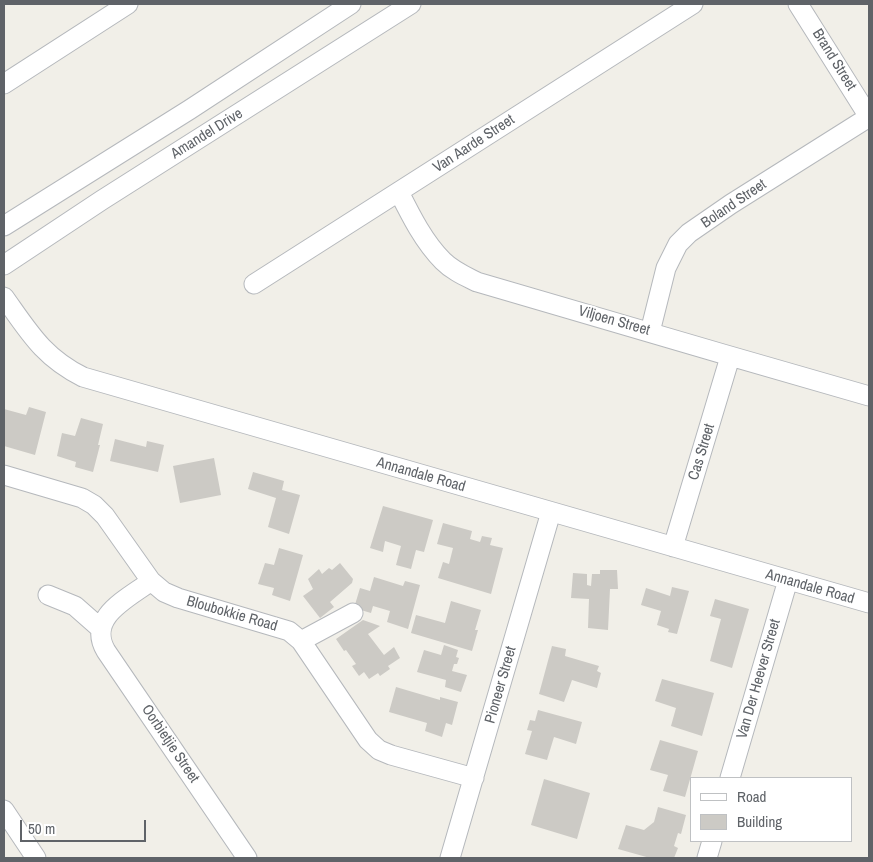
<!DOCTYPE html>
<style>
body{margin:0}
#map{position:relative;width:873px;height:862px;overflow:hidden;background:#f1efe8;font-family:"Archivo Narrow",sans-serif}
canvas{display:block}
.frame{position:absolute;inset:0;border:5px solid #5f6368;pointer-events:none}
.legend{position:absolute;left:690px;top:777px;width:162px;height:65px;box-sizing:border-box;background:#fff;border:1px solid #bfc1c3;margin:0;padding:6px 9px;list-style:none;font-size:15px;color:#5f6368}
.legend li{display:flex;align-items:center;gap:10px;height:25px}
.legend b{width:25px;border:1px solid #bfc1c3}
.scale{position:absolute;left:20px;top:820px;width:126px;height:22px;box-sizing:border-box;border:2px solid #5f6368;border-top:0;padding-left:6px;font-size:15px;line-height:18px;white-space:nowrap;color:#5f6368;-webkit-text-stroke:4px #fff;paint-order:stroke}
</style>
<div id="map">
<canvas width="873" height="862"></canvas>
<div class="frame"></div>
<ul class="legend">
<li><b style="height:6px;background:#fff"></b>Road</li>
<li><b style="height:14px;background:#cccac5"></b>Building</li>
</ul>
<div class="scale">50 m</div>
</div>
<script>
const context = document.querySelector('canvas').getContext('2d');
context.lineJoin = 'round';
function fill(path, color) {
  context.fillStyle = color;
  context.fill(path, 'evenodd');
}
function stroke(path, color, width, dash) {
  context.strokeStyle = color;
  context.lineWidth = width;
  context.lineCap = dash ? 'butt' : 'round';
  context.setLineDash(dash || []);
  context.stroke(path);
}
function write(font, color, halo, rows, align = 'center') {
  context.font = font + ' "Archivo Narrow",sans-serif';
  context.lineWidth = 4;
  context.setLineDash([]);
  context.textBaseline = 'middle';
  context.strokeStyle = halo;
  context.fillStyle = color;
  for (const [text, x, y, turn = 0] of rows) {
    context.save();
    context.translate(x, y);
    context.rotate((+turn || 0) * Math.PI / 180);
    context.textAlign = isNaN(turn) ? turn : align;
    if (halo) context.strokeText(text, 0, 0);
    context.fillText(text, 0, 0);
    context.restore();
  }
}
const building = new Path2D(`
 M29 407 46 412 35 455 4 446V409L26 415Z
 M81 418 103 424 98 445H100L93 472 75 467 76 462 57 456 62 433 75 436Z
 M115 439 146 447 147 441 164 445 158 472 110 461Z
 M214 458 221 495 180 503 173 466Z
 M253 472 284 481 282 490 300 495 289 534 268 527 276 498 248 489Z
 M383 506 433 520 424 552 416 550 411 569 396 565 401 546 385 541 383 552 370 548Z
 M443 523 472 531 470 539 480 542 482 536 492 538 490 545 503 548 491 594 438 578 443 562 449 564 453 548 437 544Z
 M279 548 303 555 290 601 272 595 274 588 258 584 265 563 274 565Z
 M340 563 353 579 352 583 330 602 334 607 320 618 303 596 313 589 308 579 319 569 322 574 329 568 332 570Z
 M600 570H617L618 589H610L608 630 588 628 589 599 571 598 573 573 587 574V585L591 586 592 574H600Z
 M374 577 403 586 405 581 420 585 408 629 387 622 390 611 373 606 371 613 354 608 360 588 370 591Z
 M672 587 689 591 677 634 668 632 669 629 657 625 661 611 641 605 646 588 670 596Z
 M715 599 749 609 732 668 710 661 721 619 710 616Z
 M451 601 481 610 475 630H478L472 651 411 633 416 615 445 623Z
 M363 620 380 626 368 634 384 655 394 647 400 658 388 666 390 669 380 676 378 673 369 679 364 672 359 676 352 666 356 664 346 650 344 651 336 639Z
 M444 645 458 650 456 657 459 658 457 664H454L452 671 467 675 461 692 445 687 446 680 417 672 424 650 441 655Z
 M552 646 566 649 565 656 599 666 597 671 601 673 597 688 572 680 564 702 539 694Z
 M662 679 714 693 702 736 671 726 676 708 655 701Z
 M396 687 440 700V697L458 702 452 725 446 723 442 737 425 731 427 723 389 712Z
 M538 710 582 722 576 744 554 737 547 760 525 754 532 731 527 730 530 720 535 721Z
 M660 740 698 751 685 797 663 791 668 775 650 770Z
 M544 779 590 793 577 839 531 825Z
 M658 807 686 815 681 834 678 833 674 846 678 848 674 858H650L618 849 626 825 644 830 654 822Z`);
const minor = new Path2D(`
 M798 4 869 117
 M4 84 128 4
 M399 192C411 216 424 242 443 261 453 271 465 276 477 282 608 320 738 359 869 396
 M4 226 189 110 351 4
 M4 265 102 200 411 4
 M254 284 693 4
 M4 297C29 332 43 357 83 377L869 603
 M650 332 666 268 678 244 689 233 731 204 869 117
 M4 475 82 498 94 505 105 516 151 581 164 592 178 598 289 631 301 641 368 740 379 750 391 755 474 778
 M673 547 730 357
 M151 581C129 598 86 617 106 651L247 858
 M48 595 75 606 100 628
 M301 641 353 613
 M730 778 788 580
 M4 810 36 858
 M450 858 551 512
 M707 858 712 841`);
const streetNames = [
 ["Brand Street",834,60,58],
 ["Amandel Drive",207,134,-32],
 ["Van Aarde Street",474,144,-33],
 ["Boland Street",734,204,-34],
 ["Viljoen Street",614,321,16],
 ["Cas Street",702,452,-73],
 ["Annandale Road",421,475,16],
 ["Annandale Road",810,587,16],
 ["Bloubokkie Road",232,614,16],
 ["Van Der Heever Street",759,679,-74],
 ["Pioneer Street",501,685,-74],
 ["Oorbietjie Street",170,744,56]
];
fill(building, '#cccac5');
stroke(minor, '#b5b8bc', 21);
stroke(minor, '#fff', 19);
write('15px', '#5f6368', '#fff', streetNames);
</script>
